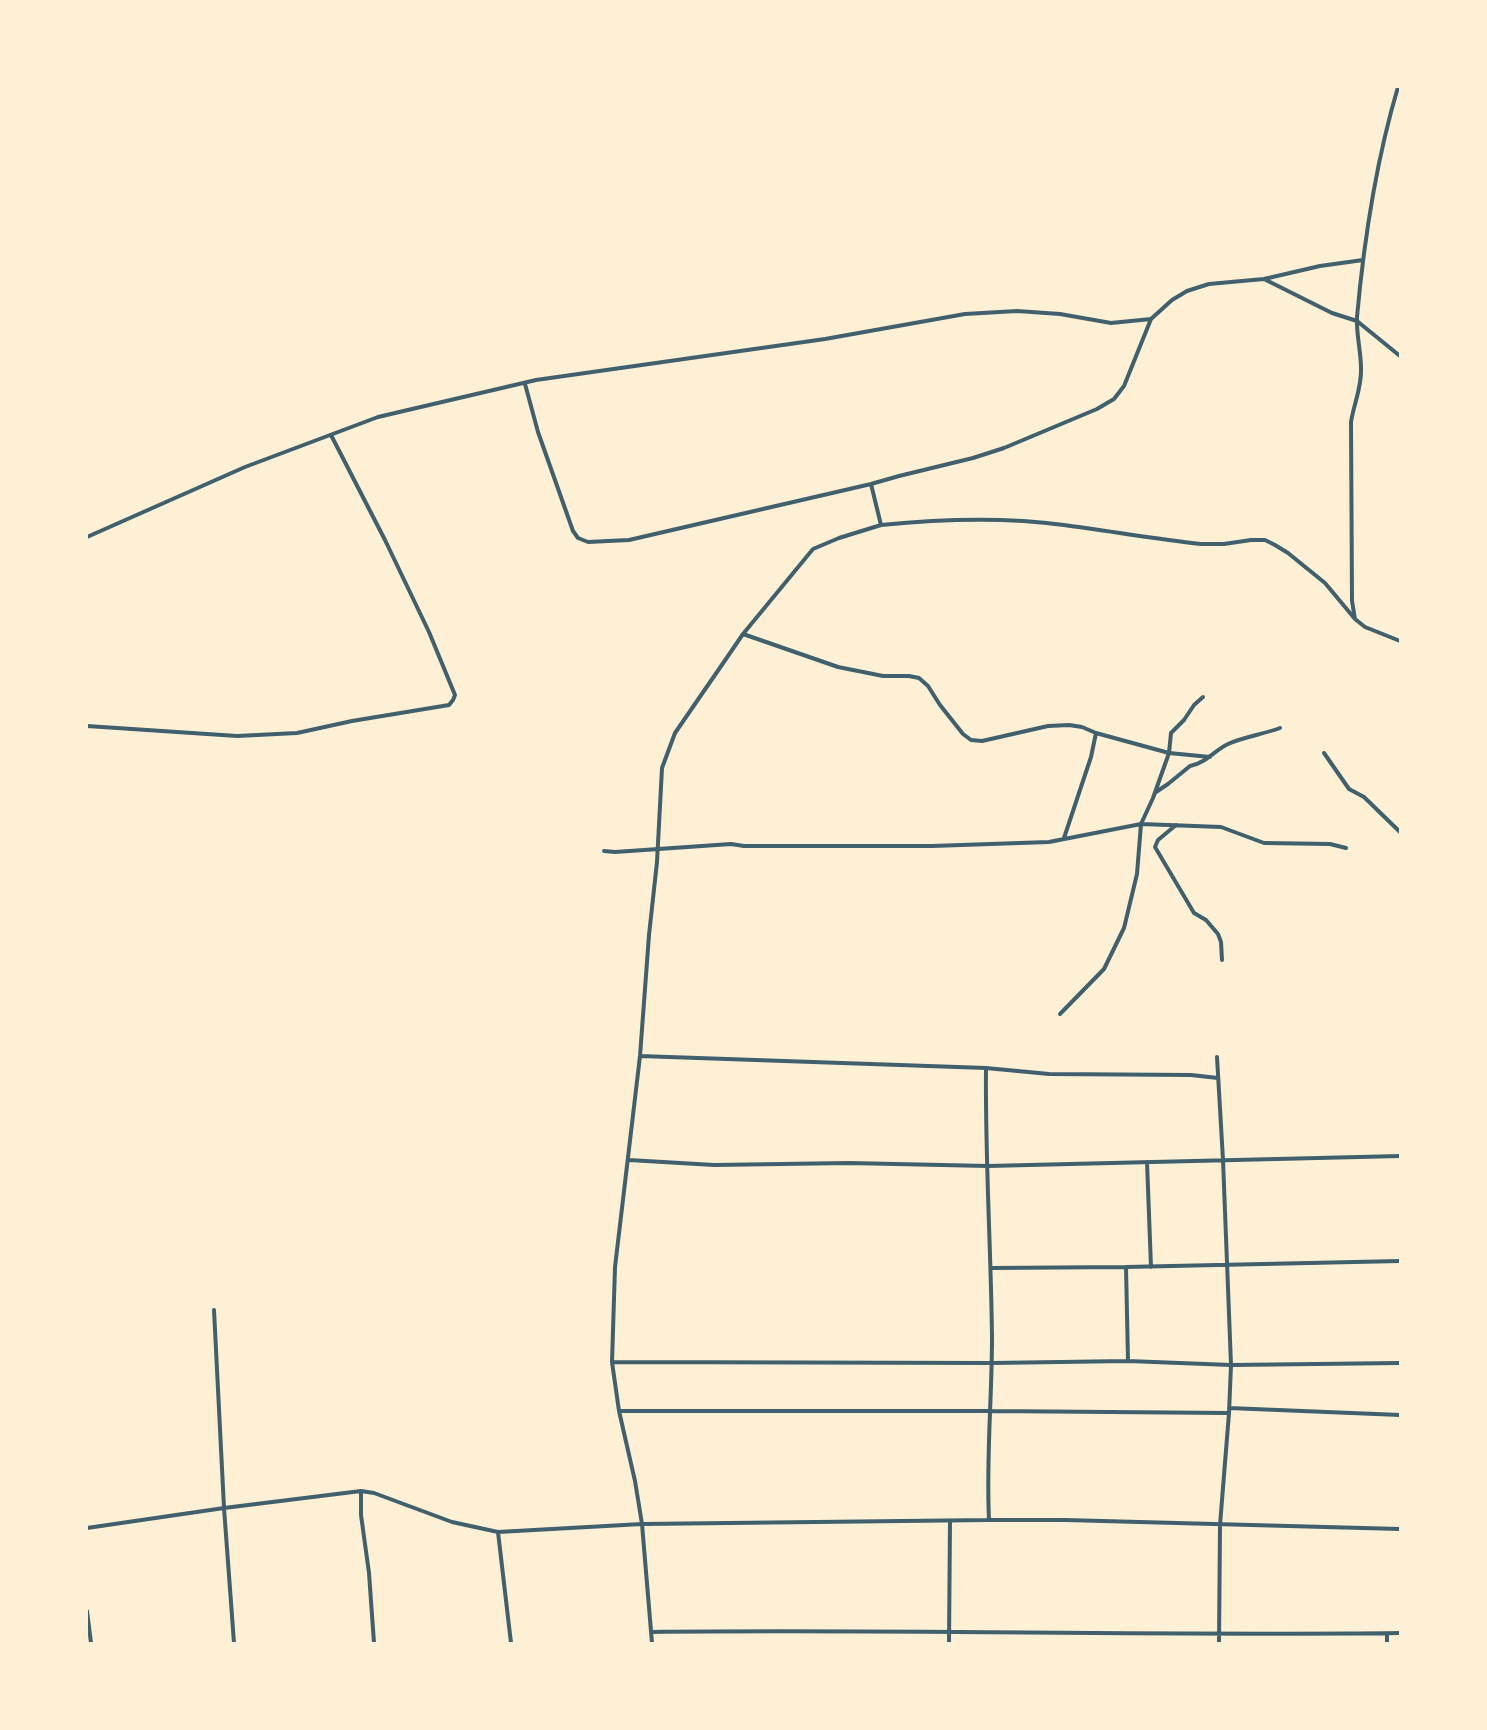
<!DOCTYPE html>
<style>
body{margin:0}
#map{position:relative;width:1487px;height:1730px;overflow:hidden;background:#fdf0d5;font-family:"Titillium Web",sans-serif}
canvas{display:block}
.frame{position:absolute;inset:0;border:88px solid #fdf0d5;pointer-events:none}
</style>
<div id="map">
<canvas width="1487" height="1730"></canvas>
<div class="frame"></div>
</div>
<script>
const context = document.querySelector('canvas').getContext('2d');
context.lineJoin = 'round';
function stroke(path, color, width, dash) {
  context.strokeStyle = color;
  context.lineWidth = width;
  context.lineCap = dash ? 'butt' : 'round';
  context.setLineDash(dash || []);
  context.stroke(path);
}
const minor = new Path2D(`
 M1398 87C1376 161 1364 240 1357 317 1356 334 1361 351 1361 368 1362 387 1354 403 1351 422L1352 601 1355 619 1365 627 1400 641
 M1264 279 1332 313 1357 321 1400 356
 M525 384 538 432 573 531 578 538 588 542 629 540 871 484 899 476 973 458 1004 448 1097 409 1114 399 1124 386 1151 319 1172 300 1187 291 1209 284 1264 279 1320 266 1363 260
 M871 484 881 525C942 519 1003 517 1064 525 1110 531 1155 539 1201 544H1224L1251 540H1265L1275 545 1288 553 1325 583 1355 619
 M87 537 245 467 378 417 536 380 825 339 965 314 1017 311 1060 314 1111 323 1151 319
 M743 634 838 667 883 676H909L919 678 928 686 940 705 963 734 971 740 982 741 1048 726 1069 725 1082 727 1096 733 1169 753 1210 757
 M87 726 237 736 297 733 352 721 449 705 453 700 455 695 429 632 385 540 331 435
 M1324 753 1349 789 1364 797 1400 832
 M1156 792 1168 784 1190 766C1206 763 1215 750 1228 744 1243 737 1264 734 1280 728
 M1176 825 1158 840 1155 847 1194 913 1206 920 1218 934 1221 942 1222 960
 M1064 838 1091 757 1096 733
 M604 851 615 852 731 844 744 846H932L1049 842 1141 824 1221 827 1264 843 1330 844 1346 848
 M1060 1014 1104 969 1124 928 1137 874 1141 824 1153 798 1169 753 1171 733 1184 720 1194 705 1203 697
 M640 1056 986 1068 1049 1074 1191 1075 1218 1078
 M1217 1057 1223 1160 1231 1365 1229 1413 1220 1525 1219 1643
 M986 1068C985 1158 991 1248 992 1337 992 1398 986 1459 989 1520
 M629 1160 714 1165 849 1163 988 1166 1400 1156
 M1147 1162 1151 1267
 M1126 1267 1128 1361
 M991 1268 1126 1267 1400 1261
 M214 1310 224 1508 234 1643
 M612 1362 992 1363 1128 1361 1231 1365 1400 1363
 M1229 1408 1400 1415
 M619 1411H990L1229 1413
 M361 1492V1515L369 1573 374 1643
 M87 1528 224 1508 361 1491 374 1493 452 1522 498 1532 642 1524 989 1520H1065L1400 1529
 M498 1532 511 1643
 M87 1611 91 1643
 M651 1632C901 1629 1150 1636 1400 1633
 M1387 1633V1643
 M652 1643 642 1524 635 1481 619 1411 612 1362 615 1267 640 1056 649 935 657 862 662 768 675 733 728 656 743 634 813 549 839 538 881 525
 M949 1643 950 1521`);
stroke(minor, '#3f606c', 4);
</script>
